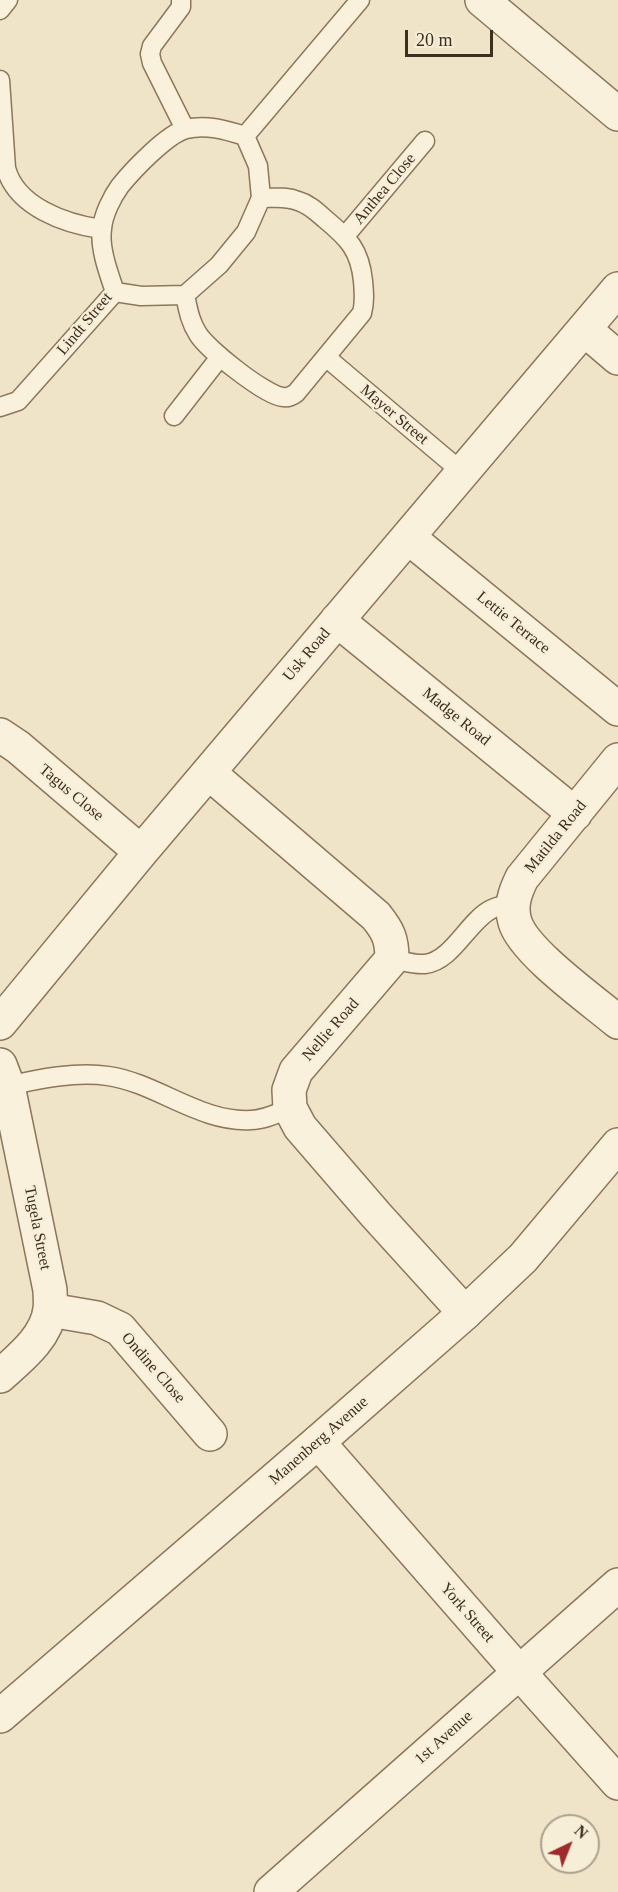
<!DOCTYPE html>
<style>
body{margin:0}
#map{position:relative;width:618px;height:1892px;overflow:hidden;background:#f0e4c8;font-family:"Times New Roman",serif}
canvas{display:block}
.north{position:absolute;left:540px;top:1814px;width:60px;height:60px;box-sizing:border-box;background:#f7eed8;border:2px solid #ada18e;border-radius:50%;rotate:43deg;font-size:16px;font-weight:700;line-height:24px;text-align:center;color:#3d2e20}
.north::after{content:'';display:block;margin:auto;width:21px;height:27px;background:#9e2a2b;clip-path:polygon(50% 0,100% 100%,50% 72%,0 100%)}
.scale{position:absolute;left:405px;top:30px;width:88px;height:27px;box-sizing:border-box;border:3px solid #3d2e20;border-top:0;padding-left:8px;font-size:18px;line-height:21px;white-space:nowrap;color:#3d2e20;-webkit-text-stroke:4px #f7eed8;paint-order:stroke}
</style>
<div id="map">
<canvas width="618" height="1892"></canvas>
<div class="north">N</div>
<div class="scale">20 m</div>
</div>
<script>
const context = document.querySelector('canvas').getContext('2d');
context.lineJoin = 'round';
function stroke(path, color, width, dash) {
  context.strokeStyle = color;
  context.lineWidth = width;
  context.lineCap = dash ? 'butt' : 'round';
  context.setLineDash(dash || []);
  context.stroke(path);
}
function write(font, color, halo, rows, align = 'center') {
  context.font = font + ' "Times New Roman",serif';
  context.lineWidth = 4.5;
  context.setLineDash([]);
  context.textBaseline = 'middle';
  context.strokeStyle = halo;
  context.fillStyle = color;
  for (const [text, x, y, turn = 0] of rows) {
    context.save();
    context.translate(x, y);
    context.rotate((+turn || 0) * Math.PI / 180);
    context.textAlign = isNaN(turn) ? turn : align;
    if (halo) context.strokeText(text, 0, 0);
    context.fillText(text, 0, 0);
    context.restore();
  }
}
const service = new Path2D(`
 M181 0V7L152 46 150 54 152 63 185 129
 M0 10 8 0
 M0 80 6 168C16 207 66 224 101 229
 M245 136 360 0
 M345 236 425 141
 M115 292 141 296 185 295 219 265 246 232 261 198 258 166 245 136
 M115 292C109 274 99 248 102 229 103 215 112 197 120 186 132 171 167 134 186 129 206 124 226 130 245 136
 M185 295C188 309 190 322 198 334 207 349 266 396 283 397 288 398 292 396 296 393L362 313C365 302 364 292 363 281 360 250 348 238 325 219 317 212 309 204 298 201 286 196 274 198 261 198
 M327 358 462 472
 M0 407 18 401 115 292
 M174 416 220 357
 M392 959C403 961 414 965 425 964 452 961 468 922 490 910 497 906 505 905 513 903
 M8 1086C38 1079 77 1071 108 1076 157 1083 200 1123 251 1120 265 1120 278 1113 290 1108`);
const minor = new Path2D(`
 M584 329 618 358
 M408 537 618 709
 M337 620 575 814
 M0 735 18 747 141 852
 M618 760 522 878C515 892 510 906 515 922 524 952 592 1000 618 1022
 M209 773 376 916C388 931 392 939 392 959L296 1071 289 1090 290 1108 300 1127 376 1215 465 1313
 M0 1023 141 852 618 289
 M0 1065 8 1086 50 1290C50 1296 51 1303 50 1309 47 1337 20 1358 0 1376
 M50 1310 97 1318 120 1329 210 1434
 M318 1442 519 1672 618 1783
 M271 1892 618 1585`);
const tertiary = new Path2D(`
 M482 0 618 114
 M0 1716 318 1442 465 1313 523 1258 618 1145`);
const streetNames = [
 ["Anthea Close",385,189,-50],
 ["Lindt Street",85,324,-50],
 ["Mayer Street",394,415,40],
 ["Lettie Terrace",513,623,39],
 ["Usk Road",307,655,-50],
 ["Madge Road",456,717,39],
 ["Tagus Close",71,793,40],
 ["Matilda Road",556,837,-51],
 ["Nellie Road",331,1030,-49],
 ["Tugela Street",37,1228,79],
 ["Ondine Close",153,1368,49],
 ["Manenberg Avenue",319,1441,-41],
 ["York Street",467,1613,49],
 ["1st Avenue",444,1738,-42]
];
stroke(service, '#8d765c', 21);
stroke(minor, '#8d765c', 36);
stroke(tertiary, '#8d765c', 36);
stroke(service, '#faf1dc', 18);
stroke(minor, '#faf1dc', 33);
stroke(tertiary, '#faf1dc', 33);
write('16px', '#3d2e20', '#f7eed8', streetNames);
</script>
